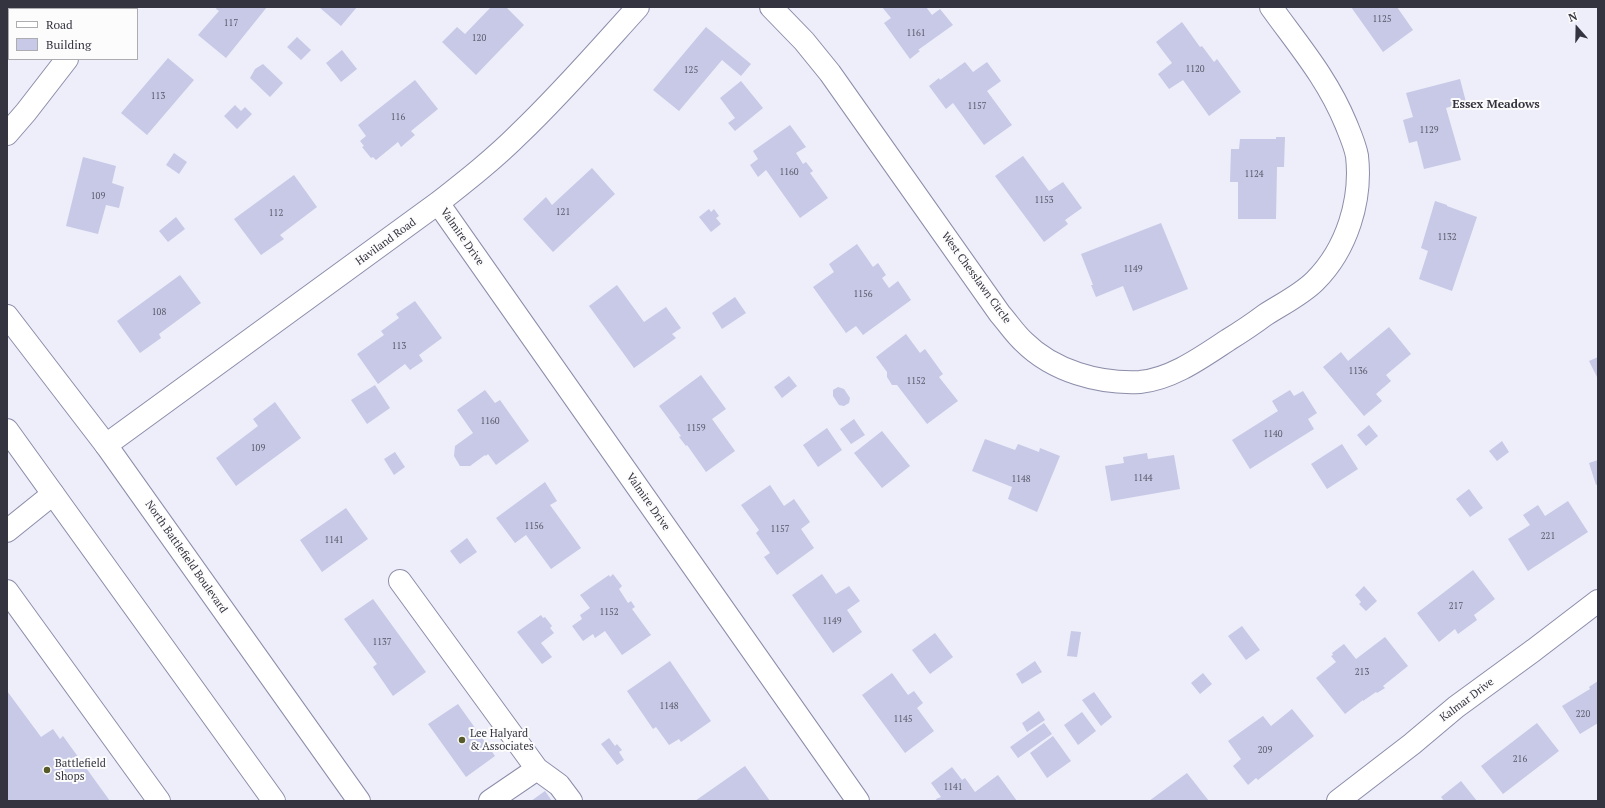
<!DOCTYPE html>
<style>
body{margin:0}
#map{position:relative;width:1605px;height:808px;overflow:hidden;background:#edeefa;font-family:"PT Serif",serif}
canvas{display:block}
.frame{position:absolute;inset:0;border:8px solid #343440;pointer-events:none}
.legend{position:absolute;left:8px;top:8px;width:130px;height:52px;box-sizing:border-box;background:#fcfcfc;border:1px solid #acacb1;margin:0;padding:5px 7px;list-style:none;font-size:12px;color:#343440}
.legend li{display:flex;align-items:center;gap:8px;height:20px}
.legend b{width:20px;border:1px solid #acacb1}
.north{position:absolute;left:1557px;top:8px;width:40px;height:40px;-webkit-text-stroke:3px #fcfcfc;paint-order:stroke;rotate:340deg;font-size:11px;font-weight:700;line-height:16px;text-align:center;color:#343440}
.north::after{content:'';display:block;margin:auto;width:14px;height:18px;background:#343440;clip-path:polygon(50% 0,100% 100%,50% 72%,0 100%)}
</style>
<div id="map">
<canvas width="1605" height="808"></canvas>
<div class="frame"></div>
<ul class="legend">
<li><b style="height:5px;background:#fff"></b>Road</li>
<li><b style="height:11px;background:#c7c9e6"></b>Building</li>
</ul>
<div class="north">N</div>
</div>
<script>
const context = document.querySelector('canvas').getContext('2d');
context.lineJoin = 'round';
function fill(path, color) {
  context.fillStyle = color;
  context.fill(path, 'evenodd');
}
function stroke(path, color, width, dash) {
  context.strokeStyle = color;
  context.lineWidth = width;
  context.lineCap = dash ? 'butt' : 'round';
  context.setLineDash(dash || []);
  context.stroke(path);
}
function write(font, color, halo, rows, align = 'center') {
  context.font = font + ' "PT Serif",serif';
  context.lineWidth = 4;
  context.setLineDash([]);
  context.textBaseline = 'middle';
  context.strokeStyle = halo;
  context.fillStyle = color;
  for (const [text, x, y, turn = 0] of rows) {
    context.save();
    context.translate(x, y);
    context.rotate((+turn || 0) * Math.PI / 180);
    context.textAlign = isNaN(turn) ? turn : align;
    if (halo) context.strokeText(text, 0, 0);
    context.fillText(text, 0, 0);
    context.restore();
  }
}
const building = new Path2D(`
 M7 7H18L16 9H9V17L7 20Z
 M217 7H267L226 58 198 35 219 11 216 9Z
 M319 7H357L341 26Z
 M491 7H506L524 25 476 75 442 42 457 27 465 34Z
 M882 7H926L932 15 940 9 953 25 918 50 920 51 910 59 884 23 891 18Z
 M1351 7H1397L1413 30 1383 52Z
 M1182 22 1200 47 1202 46 1214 62 1217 59 1241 92 1209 116 1183 80 1169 89 1158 74 1172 63 1156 42Z
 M706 27 751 64 741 76 722 60 679 111 653 90Z
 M297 37 311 50 301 60 287 47Z
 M342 50 357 69 341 82 326 63Z
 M168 58 194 80 147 135 121 113Z
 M965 62 973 72 987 62 1001 81 987 91 1012 125 984 145 953 103 946 109 929 86 939 78 940 80Z
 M263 64 283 83 270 97 250 78 255 69Z
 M1460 79 1466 102 1446 108 1461 160 1424 169 1417 141 1409 143 1403 120 1413 117 1406 93Z
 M415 80 438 109 411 131 415 135 401 147 398 142 376 160 373 157 371 158 362 147 364 146 360 141 366 136 358 125Z
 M741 81 763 108 735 131 728 123 735 118 720 98Z
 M235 105 241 111 245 107 252 114 237 129 224 116Z
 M790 125 806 147 796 153 803 164 806 162 813 171 810 173 828 198 800 218 766 170 758 177 750 165 758 159 753 151Z
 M1276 137H1285L1284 167H1277L1276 219H1238V182H1230L1231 149H1239L1240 139H1276Z
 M174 153 187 162 179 174 166 165Z
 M1023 156 1049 191 1063 182 1082 208 1065 220 1068 224 1044 242 995 176Z
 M83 157 116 166 112 183 124 187 119 208 106 205 98 234 66 226Z
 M592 168 615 194 553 252 523 219 546 197 552 205Z
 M294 175 317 207 280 235 284 239 261 255 234 219Z
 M1435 201 1447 205V206L1477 217 1452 291 1419 279 1428 251 1421 248Z
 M709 209 711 212 714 209 719 216 716 218 721 224 711 232 699 217Z
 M176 217 185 229 168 242 159 231Z
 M1161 223 1188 289 1133 311 1123 286 1096 297 1091 285H1093L1081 254Z
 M857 244 873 267 878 263 886 275 882 278 889 288 898 281 911 300 863 335 856 326 846 333 813 287 834 272 829 264Z
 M180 275 201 303 159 334 161 338 140 353 117 321Z
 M617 285 644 322 666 307 681 328 672 334 676 338 634 368 589 306Z
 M735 297 746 313 722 329 712 313Z
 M415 301 442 338 419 355 423 361 410 370 405 364 378 384 357 354 384 335 381 331 399 318 396 314Z
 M1389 327 1411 354 1386 375 1391 381 1376 394 1382 401 1364 416 1323 367 1341 352 1348 361Z
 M906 334 920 353 925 349 943 374 939 377 958 401 927 424 897 385H892L887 377V372L876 357Z
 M1598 357V379L1589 361Z
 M701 375 726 409 712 419 735 451 706 472 687 445 686 446 679 437 681 436 659 406Z
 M789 376 797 386 782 398 774 387Z
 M375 385 390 408 367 424 351 400Z
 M838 387 844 389 850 398 849 403 844 406 839 405 833 396V390Z
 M485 390 495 403 500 400 529 441 496 465 488 454 486 456 485 455 470 466H460L454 456 455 446 473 433 457 410Z
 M1290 390 1294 396 1303 391 1317 413 1308 419 1314 429 1250 469 1232 440 1278 411 1272 401Z
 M275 402 301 438 236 486 216 458 258 426 253 419Z
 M854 419 865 435 851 444 840 429Z
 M1369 425 1378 436 1366 446 1357 435Z
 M827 428 842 450 818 467 803 445Z
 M882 431 910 466 882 488 854 453Z
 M985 439 1015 450 1018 444 1039 452 1040 448 1060 456 1037 512 1008 499 1012 487 972 471Z
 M1502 441 1509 452 1497 461 1489 451Z
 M1342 444 1358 469 1327 489 1311 464Z
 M395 452 405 467 394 475 384 459Z
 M1147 453 1148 459 1174 455 1180 489 1111 501 1105 466 1124 463 1123 457Z
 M1598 460V484L1596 485 1589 463Z
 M545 482 557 501 550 505 581 548 551 569 526 535 515 543 496 518Z
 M770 485 784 506 794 499 810 522 801 529 814 548 777 575 764 557 770 553 756 533 759 530 741 505Z
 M1469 489 1483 508 1470 517 1456 499Z
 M1568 501 1588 532 1528 571 1508 539 1530 525 1523 515 1538 505 1545 516Z
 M346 508 368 539 322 572 300 540Z
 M467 538 477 552 460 564 450 551Z
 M1473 570 1495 599 1474 615 1477 620 1458 634 1455 629 1439 642 1417 613Z
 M613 574 622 586 619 589 628 603 631 601 635 607 632 609 651 635 622 655 605 631 595 638 593 634 583 641 572 626 582 619 580 615 590 608 580 595 609 575 610 577Z
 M822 574 836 594 849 586 860 601 847 610 862 632 833 653 792 595Z
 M1364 586 1377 601 1366 611 1359 604 1361 602 1355 595Z
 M373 599 426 672 393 696 373 667 377 664 344 619Z
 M541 615 543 618 545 617 552 626 550 628 554 633 541 643 552 657 542 664 517 632Z
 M1242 626 1260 650 1246 660 1228 636Z
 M1071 631 1081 632 1077 657 1067 656Z
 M935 633 953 657 930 674 912 650Z
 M1385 637 1408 666 1383 686 1385 688 1377 693 1376 692 1363 701V700L1345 714 1316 678 1336 662 1331 656 1333 655 1332 653 1344 644 1356 659Z
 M670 661 711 721 681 742 679 739 669 745 656 727 653 729 627 691Z
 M1035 661 1042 672 1022 684 1016 674Z
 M892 673 908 695 914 691 923 703 917 708 934 731 905 753 862 695Z
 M1203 673 1212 684 1200 694 1191 683Z
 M1598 681V723L1580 734 1562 706 1590 689 1589 687Z
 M7 691 41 737 53 729 60 739 63 736 110 801H7Z
 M1094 692 1112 717 1101 726 1082 700Z
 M458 704 495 756 466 777 428 724Z
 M1292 709 1314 736 1258 780 1256 778 1248 785 1233 766 1241 759 1228 741 1263 716 1271 726Z
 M1039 711 1045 720 1027 732 1022 723Z
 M1082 712 1096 731 1078 745 1064 725Z
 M1044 723 1052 734 1018 758 1010 747Z
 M1537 723 1559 751 1503 794 1481 766Z
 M1053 736 1071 761 1047 778 1030 753Z
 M609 738 615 746 617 744 622 750 619 752 624 760 617 765 601 744Z
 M745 766 770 801H695Z
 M952 767 962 780 965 778 975 792 998 775 1017 801H937L936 799 941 797 931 783Z
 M1187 773 1209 801H1149Z
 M1461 781 1477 801H1444L1441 797Z
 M545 791 552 801H531Z`);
const minor = new Path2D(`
 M771 7 804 41 830 73 1000 314C1008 323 1015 334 1024 342 1053 371 1099 384 1140 382 1172 379 1202 357 1228 340 1241 332 1253 324 1265 315 1282 304 1301 295 1315 281 1347 249 1362 200 1357 156 1355 145 1350 134 1346 124 1327 78 1299 46 1271 7
 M105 9 107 7
 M7 134 26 112 67 59
 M438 203 858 801
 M106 445 438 203C466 181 494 159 519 134 561 94 599 50 638 7
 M7 531 53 494
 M400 581 537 769 490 801
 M7 591 159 801
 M537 769 559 785 571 801
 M1338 801 1412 744 1456 707 1534 650 1598 601`);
const major = new Path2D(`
 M7 316 106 445 359 801
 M7 430 274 801`);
const markers = [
 [462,740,4,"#575b29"],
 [47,770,4,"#575b29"]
];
const numberNames = [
 ["1125",1382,19],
 ["117",231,23],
 ["1161",916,33],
 ["120",479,38],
 ["1120",1195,69],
 ["125",691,70],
 ["113",158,96],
 ["1157",977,106],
 ["116",398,117],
 ["1129",1429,130],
 ["1160",789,172],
 ["1124",1254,174],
 ["109",98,196],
 ["1153",1044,200],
 ["121",563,212],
 ["112",276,213],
 ["1132",1447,237],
 ["1149",1133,269],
 ["1156",863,294],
 ["108",159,312],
 ["113",399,346],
 ["1136",1358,371],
 ["1152",916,381],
 ["1160",490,421],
 ["1159",696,428],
 ["1140",1273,434],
 ["109",258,448],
 ["1144",1143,478],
 ["1148",1021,479],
 ["1156",534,526],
 ["1157",780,529],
 ["221",1548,536],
 ["1141",334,540],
 ["217",1456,606],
 ["1152",609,612],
 ["1149",832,621],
 ["1137",382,642],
 ["213",1362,672],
 ["1148",669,706],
 ["220",1583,714],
 ["1145",903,719],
 ["209",1265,750],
 ["216",1520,759],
 ["1141",953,787]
];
const streetNames = [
 ["Valmire Drive",462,237,55],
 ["Haviland Road",386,242,-36],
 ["West Chesslawn Circle",976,278,54],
 ["Valmire Drive",648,502,55],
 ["North Battlefield Boulevard",186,557,55],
 ["Kalmar Drive",1467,700,-37]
];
const poiNames = [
 ["Lee Halyard",470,734],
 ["& Associates",470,747],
 ["Battlefield",55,764],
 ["Shops",55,777]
];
const neighbourhoodNames = [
 ["Essex Meadows",1496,105]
];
fill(building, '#c7c9e6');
stroke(minor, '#8c8da9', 24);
stroke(major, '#8c8da9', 24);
stroke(minor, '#fff', 22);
stroke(major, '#fff', 22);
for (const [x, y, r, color] of markers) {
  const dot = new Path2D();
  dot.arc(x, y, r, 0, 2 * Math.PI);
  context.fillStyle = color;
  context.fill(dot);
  stroke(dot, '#fcfcfc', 1.5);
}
write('9px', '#59596a', null, numberNames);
write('11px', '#343440', '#fcfcfc', streetNames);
write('11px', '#343440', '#fcfcfc', poiNames, 'left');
write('bold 12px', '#343440', '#fcfcfc', neighbourhoodNames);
</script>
